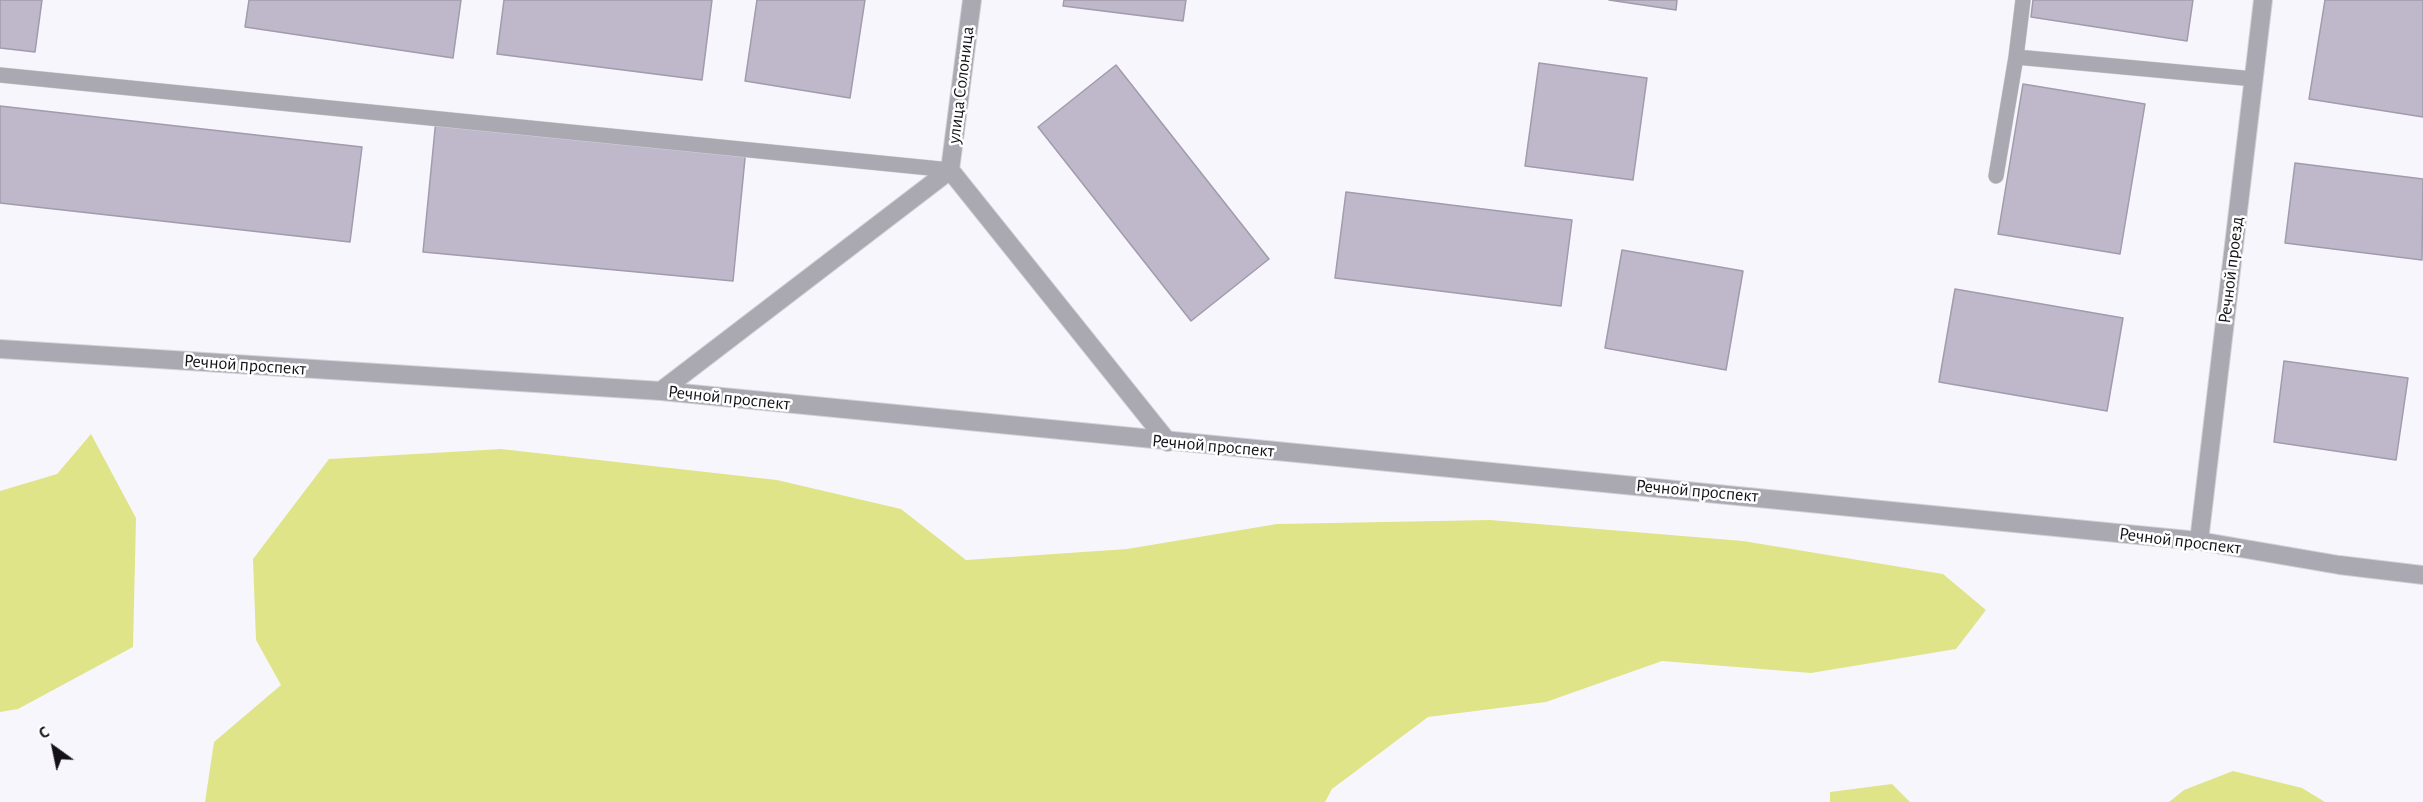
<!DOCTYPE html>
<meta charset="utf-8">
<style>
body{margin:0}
#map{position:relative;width:2423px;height:802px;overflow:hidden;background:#f8f6fd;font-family:"Alegreya Sans",sans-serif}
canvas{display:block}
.north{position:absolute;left:24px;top:718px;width:60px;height:60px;-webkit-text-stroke:4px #fff;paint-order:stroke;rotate:327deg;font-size:16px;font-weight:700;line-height:24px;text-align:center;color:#141218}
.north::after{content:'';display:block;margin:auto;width:21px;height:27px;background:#141218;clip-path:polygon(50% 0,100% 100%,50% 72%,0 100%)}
</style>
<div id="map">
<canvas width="2423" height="802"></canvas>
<div class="north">С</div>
</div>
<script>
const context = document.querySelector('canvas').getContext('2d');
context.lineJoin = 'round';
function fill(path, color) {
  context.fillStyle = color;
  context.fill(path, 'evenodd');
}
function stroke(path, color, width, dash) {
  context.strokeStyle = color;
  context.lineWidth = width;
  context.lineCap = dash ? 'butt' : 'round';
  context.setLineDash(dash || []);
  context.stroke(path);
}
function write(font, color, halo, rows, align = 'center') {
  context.font = font + ' "Alegreya Sans",sans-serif';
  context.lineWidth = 5;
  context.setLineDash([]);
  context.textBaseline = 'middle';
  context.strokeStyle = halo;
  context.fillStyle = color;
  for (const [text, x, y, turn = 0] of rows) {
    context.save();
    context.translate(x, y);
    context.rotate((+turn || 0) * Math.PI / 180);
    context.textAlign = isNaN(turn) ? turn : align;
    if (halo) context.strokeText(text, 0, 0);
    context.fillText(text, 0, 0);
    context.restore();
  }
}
const green = new Path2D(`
 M91 434 136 518 133 647 18 709 0 712V491L57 474Z
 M501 449 777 480 901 509 966 560 1127 549 1277 524 1490 520 1743 541 1943 574 1986 610 1956 649 1811 673 1662 661 1546 702 1428 717 1332 789 1325 802H205L214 742 281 685 256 640 253 559 329 459Z
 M2233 771 2302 788 2325 802H2169L2184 790Z
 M1892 784 1910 802H1830V792Z`);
const building = new Path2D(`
 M0 0H42L35 52 0 48Z
 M249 0H461L453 58 245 27Z
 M504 0H712L702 80 497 54Z
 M757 0H865L850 98 745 81Z
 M1064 0H1186L1183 21 1063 6Z
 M1609 0H1677L1676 10Z
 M2033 0H2193L2187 41 2031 17Z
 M2325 0H2423V117L2309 99Z
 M1539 63 1647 78 1633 180 1525 166Z
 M1116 65 1269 259 1191 321 1038 127Z
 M2023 84 2145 104 2120 254 1998 234Z
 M0 106 362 147 350 242 0 203Z
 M436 119 746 148 733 281 423 252Z
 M2295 163 2423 179 2422 260 2285 243Z
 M1346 192 1572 220 1561 306 1335 278Z
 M1622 250 1743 271 1726 370 1605 348Z
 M1955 289 2123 318 2107 411 1939 382Z
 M2284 361 2408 378 2396 460 2274 442Z`);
const service = new Path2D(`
 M2016 57 2023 0
 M0 75 950 170
 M1996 176 2016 57 2254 79`);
const minor = new Path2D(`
 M950 170 1168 442
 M950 170 972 0
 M661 391 950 170
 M2199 541 2263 0`);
const tertiary = new Path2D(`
 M0 349 661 391 2199 541 2339 565 2423 575`);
const streetNames = [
 ["улица Солоница",961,85,-83],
 ["Речной проезд",2231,270,-83],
 ["Речной проспект",245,365,4],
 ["Речной проспект",729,398,6],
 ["Речной проспект",1213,446,5],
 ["Речной проспект",1697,491,5],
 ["Речной проспект",2180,541,7]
];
fill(green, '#dfe489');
fill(building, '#beb8ca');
stroke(building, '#a19bac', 1.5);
stroke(service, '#d4d2d8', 16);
stroke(minor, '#d4d2d8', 20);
stroke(tertiary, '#d4d2d8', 20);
stroke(service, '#aaa8b0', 15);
stroke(minor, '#aaa8b0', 18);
stroke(tertiary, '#aaa8b0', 18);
write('18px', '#141218', '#fff', streetNames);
</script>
